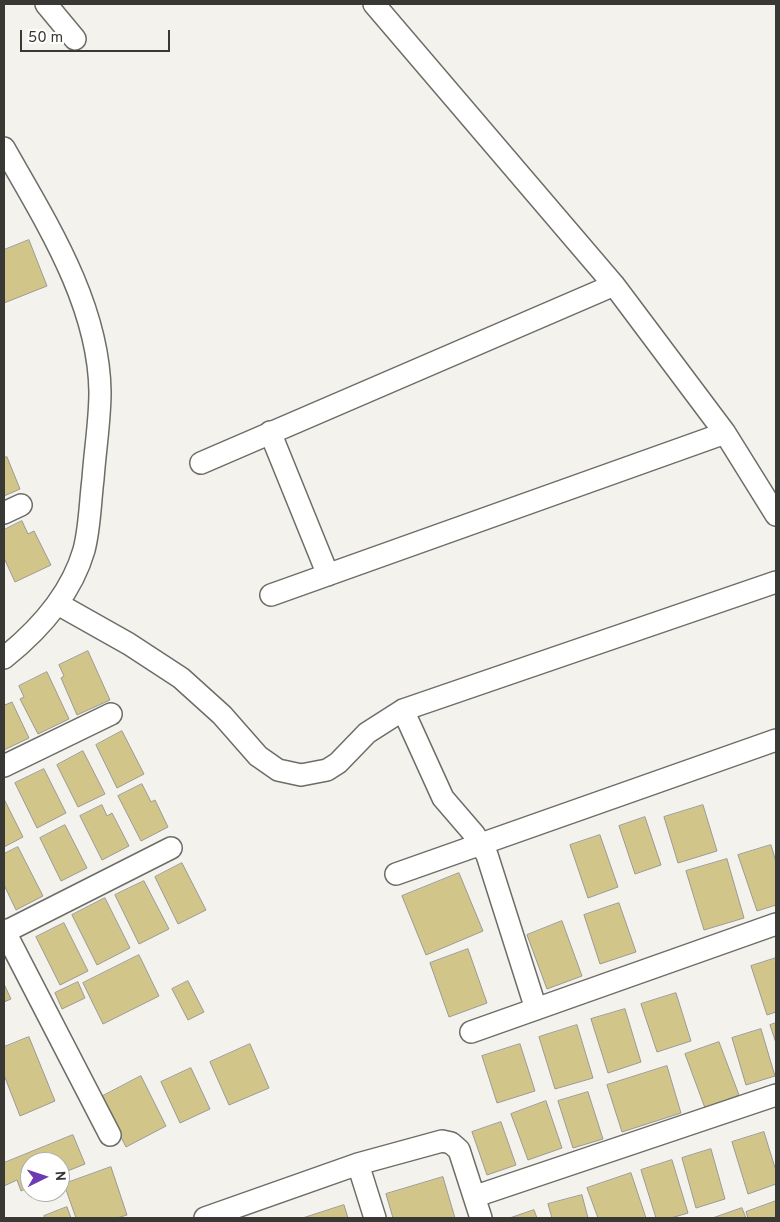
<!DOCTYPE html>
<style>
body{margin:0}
#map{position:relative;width:780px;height:1222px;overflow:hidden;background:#f4f2ec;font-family:Overpass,sans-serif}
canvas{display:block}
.frame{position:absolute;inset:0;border:5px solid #393835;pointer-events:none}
.north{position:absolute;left:20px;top:1152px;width:50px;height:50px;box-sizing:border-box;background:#fff;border:1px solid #b0afae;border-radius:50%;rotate:86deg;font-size:14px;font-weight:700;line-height:20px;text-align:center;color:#393835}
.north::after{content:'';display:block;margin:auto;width:18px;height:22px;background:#6e3ab1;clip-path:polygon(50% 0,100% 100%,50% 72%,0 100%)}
.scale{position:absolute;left:20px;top:30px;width:150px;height:22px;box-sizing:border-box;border:2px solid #393835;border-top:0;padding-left:6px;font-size:15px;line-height:18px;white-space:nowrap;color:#393835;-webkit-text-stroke:4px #fff;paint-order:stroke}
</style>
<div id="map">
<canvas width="780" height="1222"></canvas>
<div class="frame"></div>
<div class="north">N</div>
<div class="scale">50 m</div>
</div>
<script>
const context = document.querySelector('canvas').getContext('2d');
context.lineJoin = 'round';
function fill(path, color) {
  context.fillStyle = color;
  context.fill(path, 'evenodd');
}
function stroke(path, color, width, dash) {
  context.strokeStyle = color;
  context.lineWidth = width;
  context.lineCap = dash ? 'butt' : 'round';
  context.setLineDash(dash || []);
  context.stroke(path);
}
const building = new Path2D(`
 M29 240 47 286 4 303V250Z
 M7 457 20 489 4 496V458Z
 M22 521 28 534 34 531 51 565 15 582 4 558V530Z
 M88 651 110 700 77 715 61 678 64 676 59 665Z
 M47 672 69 719 38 734 20 699 24 697 19 686Z
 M4 702 5 705 12 702 29 738 4 750Z
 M122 731 144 774 117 788 96 745Z
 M83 751 105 794 78 807 57 765Z
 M44 769 66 813 37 828 15 783Z
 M142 784 151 802 155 800 168 827 141 841 118 796Z
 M4 799 23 837 4 847Z
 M102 805 107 816 112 813 129 846 102 860 80 816Z
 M703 805 717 851 678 863 664 817Z
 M645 817 661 865 635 874 619 826Z
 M65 825 87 868 61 881 40 838Z
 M600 835 618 887 588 898 570 845Z
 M771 845 776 862V905L757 911 738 855Z
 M18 847 43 896 16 910 4 885V854Z
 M727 859 744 918 704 930 686 871Z
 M182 863 206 910 178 924 155 877Z
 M459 873 483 931 426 955 402 896Z
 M144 881 169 929 139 944 115 895Z
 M105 898 130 948 97 965 72 915Z
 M619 903 636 952 600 964 584 915Z
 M562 921 582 976 547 989 527 935Z
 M64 923 88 971 60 985 36 937Z
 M468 949 487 1003 449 1017 430 963Z
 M139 955 159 996 103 1024 83 983Z
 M776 958V1012L767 1015 751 966Z
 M188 981 204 1012 188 1020 172 989Z
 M78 982 85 998 62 1009 55 993Z
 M4 984 11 999 4 1002Z
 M676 993 691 1041 657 1052 641 1004Z
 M625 1009 641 1062 608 1073 591 1019Z
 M776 1023V1043L770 1025Z
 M577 1025 593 1078 555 1089 539 1037Z
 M761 1029 775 1076 746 1085 732 1038Z
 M29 1037 55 1101 20 1116 4 1075V1047Z
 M719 1042 739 1095 705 1108 685 1054Z
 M250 1044 269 1088 229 1105 210 1062Z
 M520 1044 535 1091 497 1103 482 1056Z
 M667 1066 681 1113 622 1132 607 1085Z
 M191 1068 210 1109 180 1123 161 1082Z
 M141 1076 166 1126 126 1147 101 1097Z
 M588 1092 603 1139 573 1148 558 1101Z
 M546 1101 562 1148 528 1160 511 1114Z
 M501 1122 516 1165 487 1175 472 1132Z
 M764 1132 776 1171V1184L748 1194 732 1142Z
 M73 1135 85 1164 60 1174V1162H30V1187L21 1191 17 1180 4 1186V1163Z
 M711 1149 725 1199 696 1208 682 1158Z
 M672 1160 688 1213 671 1218H656L641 1170Z
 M111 1167 127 1215 117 1218H76L64 1184Z
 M631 1173 646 1218H598L587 1188Z
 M443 1177 455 1218H393L386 1194Z
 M582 1195 588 1218H552L548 1204Z
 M776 1201V1218H748L746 1212Z
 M344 1205 348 1218H303Z
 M67 1207 71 1218H45L44 1216Z
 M742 1208 746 1218H713Z
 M534 1210 537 1218H510Z`);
const minor = new Path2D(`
 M46 4 75 39
 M374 4 614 285 725 433 776 515
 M4 148C46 222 99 304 100 392 100 421 95 450 93 479 90 503 90 527 84 550 71 595 39 630 4 658
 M270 432 328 575
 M201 463 614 285
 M4 513 21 505
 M271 595 725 433
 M58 604 129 644 181 678 222 715 258 756 278 770 301 775 327 770 338 763 367 733 403 710 776 582
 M403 710 443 798 474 834 487 855 536 1009
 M4 766 111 714
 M396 874 776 740
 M4 930 110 1135
 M5 932 171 848
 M471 1032 776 924
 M358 1164 375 1218
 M476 1196 776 1095
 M205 1218 358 1164 442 1141 451 1143 459 1150 481 1218`);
fill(building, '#d1c589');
stroke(building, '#9b9a94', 1);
stroke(minor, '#6d6c66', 24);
stroke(minor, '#fff', 21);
</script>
